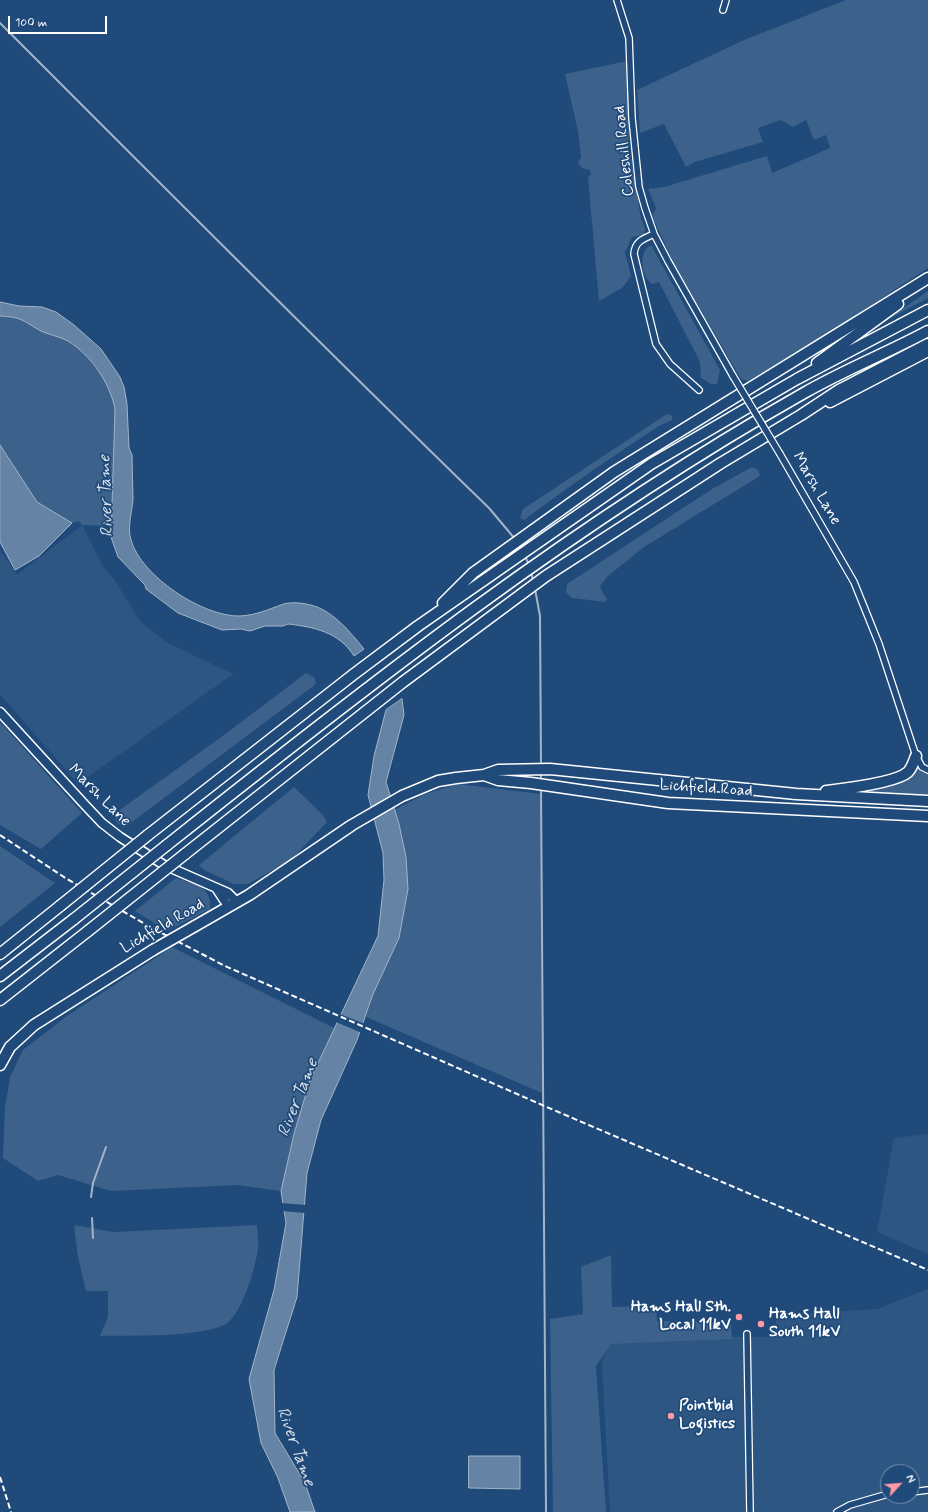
<!DOCTYPE html>
<style>
body{margin:0}
#map{position:relative;width:928px;height:1512px;overflow:hidden;background:#1f4a7a;font-family:Mynerve,sans-serif}
canvas{display:block}
.north{position:absolute;left:880px;top:1464px;width:40px;height:40px;box-sizing:border-box;background:#1f4a7a;border:1px solid #7992af;border-radius:50%;rotate:64deg;font-size:11px;font-weight:700;line-height:16px;text-align:center;color:#fff}
.north::after{content:'';display:block;margin:auto;width:14px;height:18px;background:#ff9aa2;clip-path:polygon(50% 0,100% 100%,50% 72%,0 100%)}
.scale{position:absolute;left:8px;top:16px;width:99px;height:18px;box-sizing:border-box;border:2px solid #fff;border-top:0;padding-left:5px;font-size:12px;line-height:14px;white-space:nowrap;color:#fff;-webkit-text-stroke:3px #1f4a7a;paint-order:stroke}
</style>
<div id="map">
<canvas width="928" height="1512"></canvas>
<div class="north">N</div>
<div class="scale">100 m</div>
</div>
<script>
const context = document.querySelector('canvas').getContext('2d');
context.lineJoin = 'round';
function fill(path, color) {
  context.fillStyle = color;
  context.fill(path, 'evenodd');
}
function stroke(path, color, width, dash) {
  context.strokeStyle = color;
  context.lineWidth = width;
  context.lineCap = dash ? 'butt' : 'round';
  context.setLineDash(dash || []);
  context.stroke(path);
}
function write(font, color, halo, rows, align = 'center') {
  context.font = font + ' Mynerve,sans-serif';
  context.lineWidth = 3.5;
  context.setLineDash([]);
  context.textBaseline = 'middle';
  context.strokeStyle = halo;
  context.fillStyle = color;
  for (const [text, x, y, turn = 0] of rows) {
    context.save();
    context.translate(x, y);
    context.rotate((+turn || 0) * Math.PI / 180);
    context.textAlign = isNaN(turn) ? turn : align;
    if (halo) context.strokeText(text, 0, 0);
    context.fillText(text, 0, 0);
    context.restore();
  }
}
const built = new Path2D(`
 M82 525 104 568 114 579 140 621 166 642 233 674 78 784 0 694V550L17 575Z
 M928 1134V1254L877 1232 894 1138Z
 M928 1289V1512H610L602 1364 611 1336 776 1337V1315L877 1309ZM888 1472H912V1496H888Z`);
const green = new Path2D(`
 M846 0H928V268L832 331 748 381 741 379 673 262 652 216 656 208 648 189 664 187 767 156 772 173 830 148 826 135 814 140 806 120 793 127 781 120 758 128 763 142 695 162 686 167 664 124 640 133 637 90 744 40Z
 M627 61 629 145 641 219 645 228 644 235 632 237 625 252 631 276 622 288 599 301 588 178 591 174 590 170 582 168 578 163 581 157 578 131 565 74Z
 M651 245 720 370 717 384H711L701 378 700 362 659 282 652 284C641 276 638 251 651 245Z
 M928 291V298L885 321Z
 M0 316C19 316 23 321 39 330 48 335 59 336 68 341 91 355 110 383 115 409L111 526 82 525 79 521 72 523 37 502 0 445Z
 M667 414 672 416V420L659 426C613 456 567 488 524 520L520 518 523 509Z
 M752 467 758 470 760 476 644 547 608 576 600 586 603 594 607 598 606 602 572 598 566 592 567 584 712 489Z
 M306 673 314 677 316 684 124 828 116 822 117 812 224 735Z
 M0 722 82 813 41 849 0 825Z
 M916 765 920 771 928 774V797L843 793Z
 M458 784 541 794 542 1093 366 1017 373 994 399 938V824L394 810 425 794Z
 M294 787 323 815 327 822 291 860 248 884H234L204 870 199 865Z
 M0 846 55 883 0 927Z
 M176 878C194 885 212 885 210 909L167 931 135 911Z
 M172 947 334 1028 310 1080 294 1134 281 1191 237 1185 111 1191 58 1175 38 1181 3 1158 5 1107 10 1077 23 1050 67 1016Z
 M74 1225 113 1232 257 1225C257 1232 259 1241 258 1249 256 1266 241 1318 224 1325 195 1338 134 1335 100 1336L108 1317V1291H86L78 1257Z
 M611 1255 612 1307 656 1306 657 1321 731 1322 732 1339 611 1344 596 1366 606 1512H553L550 1319 583 1314 581 1267Z`);
const water = new Path2D(`
 M0 302 19 306 42 307 56 312 74 325 101 349 120 377 124 387 127 404 129 448 132 455C132 470 133 485 133 500 132 512 127 528 131 540 141 576 203 617 240 616 256 615 267 610 281 605 289 601 305 603 314 606 334 612 351 633 364 649L354 656C339 632 314 627 288 624L283 626H265L250 631 241 629 222 630 178 613 146 589 145 585 118 557 111 537 115 409C110 383 91 355 68 341 59 336 48 335 39 330 22 320 21 317 0 316Z
 M0 445 37 502 72 523 39 556 15 570 0 542Z
 M402 699 404 715 386 782 399 824 406 857 408 889 399 938 373 994 357 1040 321 1120 307 1173 297 1297 274 1370 275 1433 305 1483 315 1512H290L278 1478 261 1443 249 1379 274 1290 286 1223 281 1191 294 1134 310 1080 378 936 384 880 383 853 368 795 374 756 386 710Z
 M469 1456H520V1489L469 1488Z`);
const pier = new Path2D(`
 M340 1014 365 1024 362 1033 336 1022Z
 M281 1203 306 1205 305 1213 282 1211Z`);
const stream = new Path2D(`
 M0 23C162 185 324 348 489 508L515 539
 M525 556 529 565
 M531 571 533 581
 M535 589 540 616 541 766
 M541 772V782
 M541 788 546 1512
 M91 1197 93 1183 106 1147
 M92 1218 93 1238`);
const street = new Path2D(`
 M617 0 629 38 632 118 639 187 645 208 654 234 668 261 733 376
 M723 10 726 0
 M654 234C643 239 635 241 634 254L656 344 670 364 699 390
 M780 454 854 582 879 644 916 756 922 767 928 770
 M747 1334 750 1512
 M912 1492 928 1490
 M837 1512 850 1505 888 1494`);
const secondary = new Path2D(`
 M0 712 85 805 102 823 120 837 164 865 228 893 237 902
 M216 888 228 906`);
const highway = new Path2D(`
 M817 363 898 304
 M830 402 928 351
 M443 603 473 573 614 472 928 278
 M484 775 498 780 531 783 668 803 928 816
 M826 791C843 789 896 783 908 772 912 768 914 761 916 756
 M148 835 354 674 418 626 651 464 797 379 928 310
 M167 845C371 683 576 522 804 393 844 370 887 353 928 331
 M185 854 403 682 546 576 721 463 801 415 839 390 928 344
 M195 926 249 895 352 825 402 796 438 781 456 778 484 775 498 770 550 769 796 794 928 801
 M0 954 60 906
 M0 976 74 919
 M0 1000 88 931
 M0 1065 10 1047 34 1025 153 950`);
const rail = new Path2D(`
 M0 835 67 879 150 927 225 966 549 1108 928 1270
 M0 1477 11 1512`);
const streetBridge = new Path2D(`
 M733 376 780 454`);
const highwayBridge = new Path2D(`
 M60 906 148 835
 M74 919 167 845
 M88 931 185 854
 M153 950 195 926`);
const markers = [
 [739,1317,4,"#ff9aa2"],
 [761,1324,4,"#ff9aa2"],
 [671,1416,4,"#ff9aa2"]
];
const streetNames = [
 ["Coleshill Road",625,151,-96],
 ["Marsh Lane",816,489,60],
 ["Lichfield Road",706,789,4],
 ["Marsh Lane",99,796,45],
 ["Lichfield Road",163,927,-30]
];
const poiNames = [
 ["Hams Hall Sth.",731,1308,"right"],
 ["Local 11kV",731,1326,"right"],
 ["Hams Hall",769,1315],
 ["South 11kV",769,1333],
 ["Pointbid",679,1407],
 ["Logistics",679,1425]
];
const waterNames = [
 ["River Tame",107,496,-92],
 ["River Tame",299,1098,-68],
 ["River Tame",295,1447,70]
];
fill(built, '#2e5683');
fill(green, '#3c618b');
fill(water, '#6583a4');
stroke(water, '#a3b5c8', 1);
fill(pier, '#1f4a7a');
stroke(stream, '#a3b5c8', 2);
stroke(street, '#fff', 8);
stroke(secondary, '#fff', 11);
stroke(highway, '#fff', 13);
stroke(street, '#1f4a7a', 5.5);
stroke(secondary, '#1f4a7a', 8);
stroke(highway, '#1f4a7a', 10);
stroke(rail, '#fff', 2, [6, 3]);
stroke(streetBridge, '#fff', 8, []);
stroke(highwayBridge, '#fff', 13, []);
stroke(streetBridge, '#1f4a7a', 5.5);
stroke(highwayBridge, '#1f4a7a', 10);
for (const [x, y, r, color] of markers) {
  const dot = new Path2D();
  dot.arc(x, y, r, 0, 2 * Math.PI);
  context.fillStyle = color;
  context.fill(dot);
  stroke(dot, '#1f4a7a', 1.5);
}
write('16px', '#fff', '#1f4a7a', streetNames);
write('bold 16px', '#fff', '#1f4a7a', poiNames, 'left');
write('italic 17px', '#d8e0e8', '#1f4a7a', waterNames);
</script>
